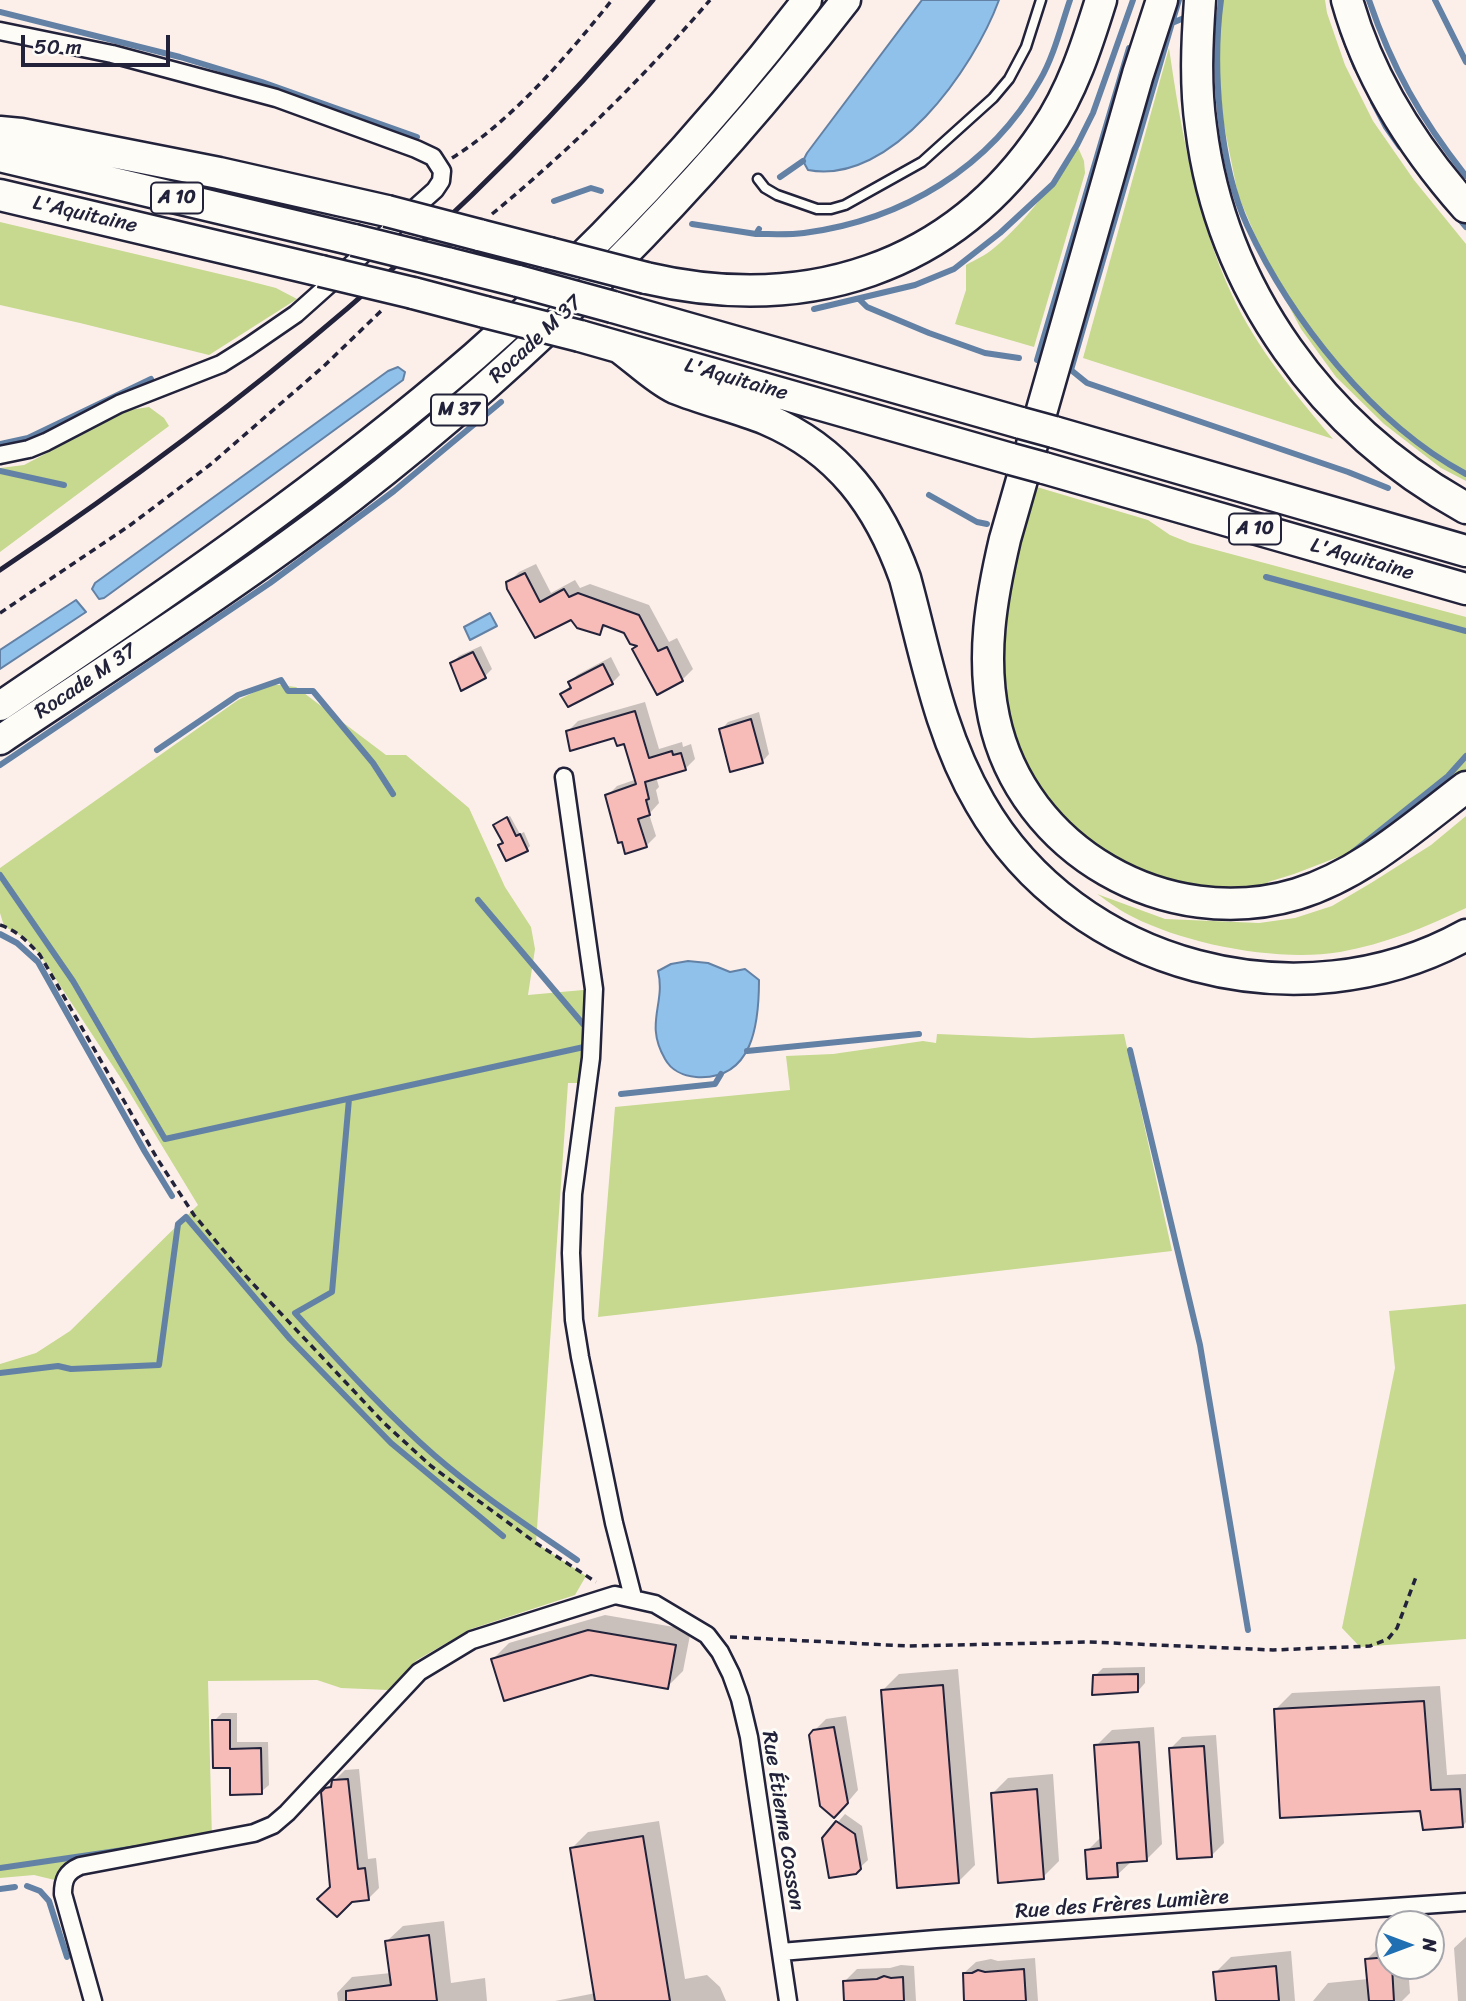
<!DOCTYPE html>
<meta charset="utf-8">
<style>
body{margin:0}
#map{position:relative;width:1466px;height:2001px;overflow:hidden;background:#fcefea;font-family:Sriracha,sans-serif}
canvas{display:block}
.north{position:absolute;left:1375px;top:1910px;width:70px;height:70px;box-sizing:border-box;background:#fdfcf7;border:2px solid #a5a5ac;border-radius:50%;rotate:90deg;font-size:19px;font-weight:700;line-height:28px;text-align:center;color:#22223b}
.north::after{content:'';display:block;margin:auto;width:24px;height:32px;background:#1f6fb2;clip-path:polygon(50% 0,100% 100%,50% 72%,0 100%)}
.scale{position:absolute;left:21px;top:35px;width:149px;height:32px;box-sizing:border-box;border:4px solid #22223b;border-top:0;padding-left:9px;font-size:21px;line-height:24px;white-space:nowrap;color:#22223b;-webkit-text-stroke:5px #fdfcf7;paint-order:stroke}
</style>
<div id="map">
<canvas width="1466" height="2001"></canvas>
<div class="north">N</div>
<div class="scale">50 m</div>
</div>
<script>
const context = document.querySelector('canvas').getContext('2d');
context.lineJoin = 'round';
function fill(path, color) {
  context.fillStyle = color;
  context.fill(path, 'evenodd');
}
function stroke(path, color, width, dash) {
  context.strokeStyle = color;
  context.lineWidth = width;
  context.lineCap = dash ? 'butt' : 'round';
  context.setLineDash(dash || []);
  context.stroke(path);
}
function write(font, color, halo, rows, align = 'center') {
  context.font = font + ' Sriracha,sans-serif';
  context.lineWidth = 6;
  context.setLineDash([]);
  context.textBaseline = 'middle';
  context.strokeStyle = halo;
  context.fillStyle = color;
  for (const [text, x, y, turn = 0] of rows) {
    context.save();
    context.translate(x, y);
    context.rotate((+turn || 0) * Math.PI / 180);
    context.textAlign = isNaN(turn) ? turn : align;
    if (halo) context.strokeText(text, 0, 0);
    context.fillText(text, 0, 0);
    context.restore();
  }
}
const green = new Path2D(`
 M1221 0H1325L1327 13 1345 65 1373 121 1414 180 1466 244V481L1441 468 1384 424 1336 377 1301 329 1270 270 1238 195 1224 125 1218 66Z
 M1169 48C1181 131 1197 219 1232 295 1257 349 1296 395 1333 439L1083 358Z
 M1077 145 1084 161 1085 173 1034 347 955 324 966 290V265C975 260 986 255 994 248 1028 220 1054 182 1077 145Z
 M0 222 245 280 276 288 297 299 209 355 80 323 0 305Z
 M149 407 164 418 169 426 0 552V468L24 465 129 410Z
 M1030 485 1148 520 1170 535 1190 543 1466 617V778L1355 859 1346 854 1294 874 1268 882 1265 893 1149 882 1047 811 1002 723 996 626Z
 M271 684 296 687 386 755H406L469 808 505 887 531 927 535 949 528 995 594 989 588 1083H568L536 1543 586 1576 575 1595 471 1629 417 1660 388 1690 341 1688 317 1680 208 1681 212 1841 80 1866 63 1882 34 1875 0 1878V1364L36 1353 70 1331 198 1205 122 1080 40 955 26 939 4 926 0 913V868L238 700Z
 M1466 816V908C1426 927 1385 944 1340 952 1279 962 1188 945 1133 917 1120 911 1109 902 1097 894L1165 919 1259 923 1295 918 1332 906 1371 883 1431 845Z
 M937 1034 1031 1038 1124 1034 1172 1251 598 1317 615 1107 790 1090 786 1056 833 1054 923 1041 936 1043Z
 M1466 1304V1639L1360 1647 1342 1628 1395 1368 1389 1311Z`);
const water = new Path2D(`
 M922 0H999C974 68 892 186 808 170L803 161 807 153Z
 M398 367 405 372 403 380 104 598 99 599 92 589 95 583 388 371Z
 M76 600 86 612 0 669V650Z
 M490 613 497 626 470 640 464 627Z
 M688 961 708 963 730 972 745 969 759 980C759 1024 753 1081 696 1077 683 1076 671 1070 665 1059 644 1023 666 1004 658 971L671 964Z`);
const shadow = new Path2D(`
 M536 564 551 593 575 580 580 588 590 584 649 605 669 642 677 638 693 669 682 680 625 632 607 625 599 633 572 618 535 636 508 583 519 572Z
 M481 646 492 669 484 677 452 663 459 656Z
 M611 657 620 675 612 683 562 694 571 685 570 683 577 675Z
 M645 702 659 749 682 742 683 747 691 744 695 759 685 769 656 777 659 787 656 790 659 803 649 814 656 836 646 846 607 796 617 786 637 779 626 742 615 736 568 731 578 721Z
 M759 712 769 754 762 762 721 730 728 722Z
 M510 816 520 834 524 832 530 846 527 849 500 846 504 842 495 825Z
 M605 1615 691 1630 683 1671 667 1687 493 1659 509 1643Z
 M1145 1667V1683L1138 1691 1095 1676 1103 1668Z
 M958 1669 975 1865 959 1881 883 1690 899 1674Z
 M1440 1686 1447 1775 1466 1774V1822L1463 1826 1422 1809 1276 1709 1292 1693Z
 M222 1713H237V1742H268L269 1785 261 1792 232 1766 214 1721Z
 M846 1716 858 1790 846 1804 814 1731 826 1719Z
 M1154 1727 1162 1844 1146 1860 1132 1861 1117 1875 1087 1851 1102 1836 1096 1746 1112 1730Z
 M1216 1735 1224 1843 1212 1855 1170 1749 1182 1737Z
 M359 1769 368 1859 376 1858 379 1888 368 1899 332 1887 322 1793 345 1770Z
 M1053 1774 1059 1861 1043 1877 992 1794 1008 1778Z
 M845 1814 862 1826 868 1860 855 1872 824 1838Z
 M659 1821 685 1979 707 1975 720 1987 726 2001H555L596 1993 572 1848 588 1832Z
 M444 1921 451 1983 485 1978 487 2001H338L337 1993 352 1977 391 1973 387 1941 403 1926Z
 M1466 1937V2001H1458L1454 1948Z
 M1382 1944H1389V1966H1408L1410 1993 1402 2001H1313L1328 1983 1368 1979 1366 1960Z
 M1291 1951 1295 2001H1217L1215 1973 1231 1957Z
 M1035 1958 1038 2001H966L964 1973 976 1962 991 1959 998 1961Z
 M901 1965 914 1966 916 2001H846L845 1981 857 1969 890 1968Z`);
const stream = new Path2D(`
 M1221 0C1212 66 1219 164 1247 225 1291 320 1373 424 1466 474
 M1369 0C1392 68 1421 119 1466 176
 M1435 0 1466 62
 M0 12 180 57 262 82 417 137
 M1184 18 1172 23 1071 370 1087 383 1348 472 1388 488
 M1172 23 1179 0
 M1342 32 1356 68
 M1373 102 1386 127 1400 147
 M780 177 803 161
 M554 201 591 188 601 191
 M1456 215 1466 227
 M692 224 756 234 759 229
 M756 234C772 234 789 235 804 233 903 220 990 168 1040 80 1054 56 1061 26 1070 0
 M860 300 867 307 929 333 985 353 1019 358
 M814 309 915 285 954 269 1000 233 1053 184 1077 145 1093 113 1133 0
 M1037 360 1129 48
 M0 444 28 438 151 379
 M0 471 64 485
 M929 495 977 522 987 524
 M1266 577 1466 631
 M157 750 238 695 281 680 288 691H313L373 763 393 794
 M0 765 270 583 394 491 501 402
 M1353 852 1448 776 1466 756
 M0 875 73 981 165 1139 584 1047
 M478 900 583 1024
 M0 934 17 943 38 962 145 1152 172 1196
 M1130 1050 1200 1345 1248 1630
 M747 1051 919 1034
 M621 1094 715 1084 721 1074
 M349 1099 332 1292 295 1313C340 1362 385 1412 434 1455 479 1494 528 1526 577 1560
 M0 1373 58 1366 71 1369 159 1365 178 1224 186 1217 290 1339 391 1443 503 1536
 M0 1868 137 1848
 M27 1886 40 1891 49 1901 67 1957
 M0 1889 15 1887`);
const building = new Path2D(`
 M525 573 540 602 564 589 569 597 578 593 639 615 658 651 667 647 683 681 657 695 632 649 637 646 630 644 624 633 603 625 600 635 577 628 571 620 535 638 507 589 506 582Z
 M473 652 486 678 461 691 450 663Z
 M603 664 613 684 568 707 560 694 571 688 568 682Z
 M635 711 649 758 672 751 673 755 681 753 686 770 645 782 649 799 646 800 650 815 638 819 647 847 625 854 622 842 618 843 605 795 636 784 624 744 617 746 614 738 570 751 566 731Z
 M751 719 763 763 730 772 719 729Z
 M507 817 516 836 520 834 528 851 506 861 498 845 503 843 493 825Z
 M588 1630 676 1645 668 1689 591 1675 504 1701 491 1659Z
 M1138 1674V1692L1092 1695 1093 1675Z
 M943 1685 959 1883 897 1888 881 1690Z
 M1424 1701 1431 1790 1460 1789 1463 1827 1423 1830 1420 1811 1280 1818 1274 1709Z
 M212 1720H230V1749L261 1748 262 1794 230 1795V1768H213Z
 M834 1727 848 1803 834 1818 820 1806 809 1735 813 1730Z
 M1139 1742 1147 1861 1117 1863 1118 1877 1087 1879 1085 1850 1101 1848 1094 1745Z
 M1204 1746 1212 1857 1177 1859 1169 1748Z
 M348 1779 358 1869 365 1868 369 1900 352 1902 337 1917 317 1899 330 1887 321 1792 325 1788 331 1787 332 1780Z
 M1037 1789 1044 1879 998 1883 991 1793Z
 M836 1821 855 1834 861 1869 856 1874 829 1878 822 1838Z
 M643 1836 670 2001H595L570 1848Z
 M429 1935 437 2001H346V1991L391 1985 385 1941Z
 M1389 1957V1966H1392L1394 2001H1369L1365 1959Z
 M1276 1966 1279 2001H1216L1213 1972Z
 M1024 1969 1026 2001H964L963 1973H972L978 1970 985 1972Z
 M884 1976 891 1978 903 1977 904 2001H844L843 1981 877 1979Z`);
const path = new Path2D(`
 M452 158C513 120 567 56 612 0
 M492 214C571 149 643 78 710 0
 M0 613 129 526 211 464 324 366 381 311
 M0 925C18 931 28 942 40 955L158 1160 194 1215 240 1270 384 1423 431 1466 536 1543 596 1582
 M730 1637 908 1646 1089 1642 1273 1650 1370 1646 1388 1639 1397 1628 1416 1577`);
const service = new Path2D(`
 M758 179 765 188 777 195 817 209H831L845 205 922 162 993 98 1009 79 1026 47 1041 0`);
const minor = new Path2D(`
 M0 31 112 54 276 98 416 149 433 157 442 171 441 181 435 190 296 314 248 347 221 364 119 404 46 442 29 449 0 455
 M564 777 594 989 591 1058 573 1194 571 1253 574 1320 580 1357 614 1523 633 1597
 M781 1952 936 1939 1466 1902
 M93 2001 63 1894C63 1880 66 1872 80 1866L254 1833 273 1825 287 1813 419 1672 472 1640 615 1595 655 1604 707 1635 720 1652 731 1674 740 1699 749 1737 788 2001`);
const trunk = new Path2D(`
 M0 706C164 596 326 485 475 356 596 250 709 128 807 0
 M0 740C118 661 238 585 351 498 537 354 702 186 846 0`);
const motorway = new Path2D(`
 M1162 0 1138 74 1005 539C991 599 981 657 994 718 1022 851 1167 933 1297 894 1362 874 1413 827 1466 787
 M1200 0C1197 42 1195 85 1201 127 1221 290 1324 430 1466 508
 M1347 0C1369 79 1412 146 1466 207
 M0 132 21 134 219 173 387 211
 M0 156 354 240
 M0 195 321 271
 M479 235 549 253
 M447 263 518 281
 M646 278C805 315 952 270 1045 131 1072 92 1087 45 1101 0
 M413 293 485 312
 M613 307 1021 423
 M580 336 1011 459
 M619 347C637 360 656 379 675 388 705 400 736 407 766 419 839 450 879 505 905 578 926 655 939 733 980 803 1075 969 1300 1027 1466 935
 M1054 432 1466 551
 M1044 468 1466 589`);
const rail = new Path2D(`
 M0 570C241 408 467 225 653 0`);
const motorwayBridge = new Path2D(`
 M387 211 479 235
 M354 240 447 263
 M549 253 646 278
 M321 271 413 293
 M518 281 613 307
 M485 312 580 336
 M1021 423 1054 432
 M1011 459 1044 468`);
const shields = [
 [177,198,52],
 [459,410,56],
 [1255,529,52]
];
const shieldNames = [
 ["A 10",177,198],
 ["M 37",459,410],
 ["A 10",1255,529]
];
const streetNames = [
 ["L'Aquitaine",85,215,13],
 ["Rocade M 37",536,340,-43],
 ["L'Aquitaine",736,380,16],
 ["L'Aquitaine",1362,560,16],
 ["Rocade M 37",86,682,-34],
 ["Rue Étienne Cosson",782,1821,81],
 ["Rue des Frères Lumière",1122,1905,-4]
];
fill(green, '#c6d98e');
fill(water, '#8fc1eb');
stroke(water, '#6381a5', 2);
fill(shadow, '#0003');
stroke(stream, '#6381a5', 6);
fill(building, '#f7bbb8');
stroke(building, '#22223b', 2);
stroke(service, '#22223b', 13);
stroke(minor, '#22223b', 21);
stroke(trunk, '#22223b', 33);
stroke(motorway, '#22223b', 35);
stroke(path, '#22223b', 3.5, [7, 5]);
stroke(service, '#fdfcf7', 8);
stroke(minor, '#fdfcf7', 16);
stroke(trunk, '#fdfcf7', 28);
stroke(motorway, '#fdfcf7', 30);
stroke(rail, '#22223b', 5);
stroke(motorwayBridge, '#22223b', 35, []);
stroke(motorwayBridge, '#fdfcf7', 30);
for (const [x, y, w] of shields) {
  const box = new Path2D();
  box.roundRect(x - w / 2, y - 15.5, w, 31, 5);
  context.fillStyle = '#fdfcf7';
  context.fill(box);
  stroke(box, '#22223b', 2);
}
write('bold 19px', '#22223b', null, shieldNames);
write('21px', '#22223b', '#fdfcf7', streetNames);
</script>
